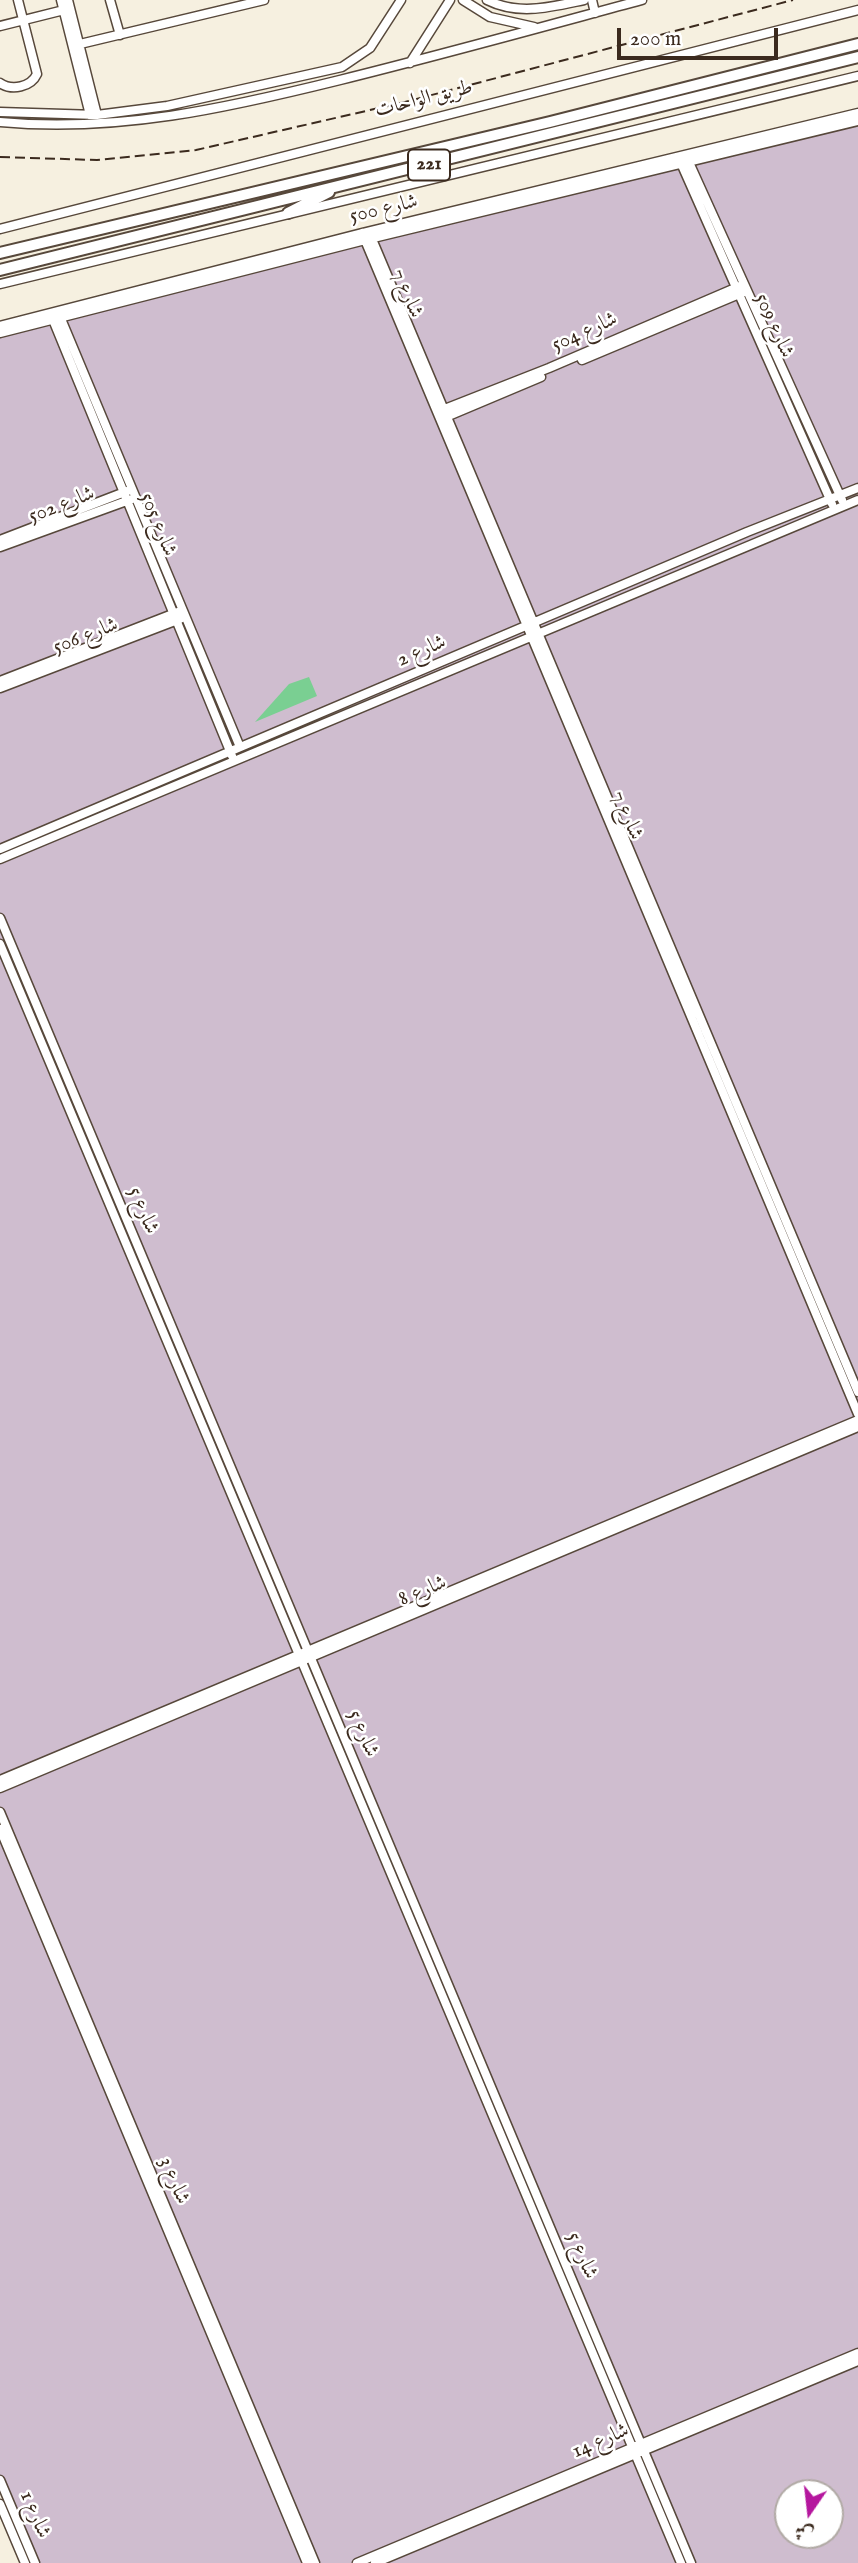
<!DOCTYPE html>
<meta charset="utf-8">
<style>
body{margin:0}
#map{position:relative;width:858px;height:2563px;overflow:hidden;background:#f6f0e0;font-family:"IM FELL English",Amiri,serif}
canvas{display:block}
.north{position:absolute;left:774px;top:2479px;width:70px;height:70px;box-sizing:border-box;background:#fff;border:2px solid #b1aaa5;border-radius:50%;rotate:194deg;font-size:19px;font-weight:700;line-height:28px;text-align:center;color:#3b2a1e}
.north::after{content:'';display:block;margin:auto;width:24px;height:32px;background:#b5179e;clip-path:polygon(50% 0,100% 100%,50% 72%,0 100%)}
.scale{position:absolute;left:617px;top:28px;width:161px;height:32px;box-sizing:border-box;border:4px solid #3b2a1e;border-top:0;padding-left:9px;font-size:21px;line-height:24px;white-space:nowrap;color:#3b2a1e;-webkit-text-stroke:5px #fff;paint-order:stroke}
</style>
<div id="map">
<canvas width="858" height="2563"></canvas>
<div class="north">ش</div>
<div class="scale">200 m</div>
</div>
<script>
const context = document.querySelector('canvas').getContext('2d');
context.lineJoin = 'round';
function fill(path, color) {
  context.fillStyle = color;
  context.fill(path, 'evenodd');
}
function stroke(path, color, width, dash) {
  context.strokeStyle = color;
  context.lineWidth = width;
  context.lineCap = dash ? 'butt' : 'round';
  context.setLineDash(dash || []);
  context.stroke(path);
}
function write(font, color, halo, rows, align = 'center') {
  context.font = font + ' "IM FELL English",Amiri,serif';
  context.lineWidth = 5;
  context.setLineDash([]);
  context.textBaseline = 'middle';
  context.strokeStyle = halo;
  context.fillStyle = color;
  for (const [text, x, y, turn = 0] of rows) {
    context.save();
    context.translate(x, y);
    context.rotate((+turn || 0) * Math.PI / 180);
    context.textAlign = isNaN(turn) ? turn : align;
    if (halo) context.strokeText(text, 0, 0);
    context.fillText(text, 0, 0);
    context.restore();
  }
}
const industrial = new Path2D(`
 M858 112V2563H30L0 2492V336ZM788 2493H830V2535H788Z`);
const green = new Path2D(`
 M309 677 317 696 255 722 289 684Z`);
const minor = new Path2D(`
 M61 0 90 115
 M68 0 97 115
 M110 0 120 35
 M463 0 490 17 534 27
 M487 0C519 16 551 7 584 0
 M592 0 595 13
 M0 26 64 10
 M80 44 264 0
 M410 63 450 0
 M0 83C12 91 31 87 37 74L18 0
 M0 112 97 115 167 106 342 67 370 48 401 0
 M0 122C117 133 227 108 340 80 441 55 542 27 642 0
 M687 158 842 500
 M680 161 832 504
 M0 229 858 10
 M369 232 858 1392
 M362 233 858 1414
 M0 284 858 76
 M59 314 240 747
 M51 315 232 756
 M0 326 362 233 858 113
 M0 333 365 240 858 121
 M582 360 744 292
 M442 410 549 368 740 286
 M446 417 541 377
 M0 540 130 490
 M0 547 132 499
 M0 681 178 612
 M0 688 180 619
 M0 849 747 532 858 488
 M0 859 858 500
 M0 918 691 2563
 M0 944 681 2563
 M0 1780 858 1420
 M0 1788 858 1427
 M0 1812 315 2563
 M0 1829 307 2563
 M0 2480 35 2563
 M0 2504 25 2563
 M357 2563 858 2353
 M375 2563 858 2361`);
const highway = new Path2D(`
 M288 213 329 192
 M0 253 550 122 858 44
 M0 270 858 57`);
const rail = new Path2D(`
 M0 157 97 160 196 150 405 102 793 0`);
const shields = [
 [429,165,42]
];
const shieldNames = [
 ["221",429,165]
];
const streetNames = [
 ["طريق الواحات",424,100,-14],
 ["شارع 500",384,210,-13],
 ["شارع 7",406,294,67],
 ["شارع 509",773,326,66],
 ["شارع 504",585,333,-24],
 ["شارع 502",62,506,-21],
 ["شارع 505",157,525,68],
 ["شارع 506",86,637,-21],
 ["شارع 2",422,652,-23],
 ["شارع 7",626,816,67],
 ["شارع 5",142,1211,67],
 ["شارع 8",423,1592,-22],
 ["شارع 5",362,1734,67],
 ["شارع 3",173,2181,67],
 ["شارع 5",581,2256,67],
 ["شارع 14",601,2442,-23],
 ["شارع 1",34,2515,67]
];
fill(industrial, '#cfbdcf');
fill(green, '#7acf92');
stroke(minor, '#57483b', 11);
stroke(highway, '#57483b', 14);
stroke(minor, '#fff', 8);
stroke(highway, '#fff', 10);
stroke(rail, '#3b2a1e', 2, [10, 5]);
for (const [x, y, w] of shields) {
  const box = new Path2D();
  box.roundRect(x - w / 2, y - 15.5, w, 31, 5);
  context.fillStyle = '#fff';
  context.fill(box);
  stroke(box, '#3b2a1e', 2);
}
write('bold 19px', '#3b2a1e', null, shieldNames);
write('21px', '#3b2a1e', '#fff', streetNames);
</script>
